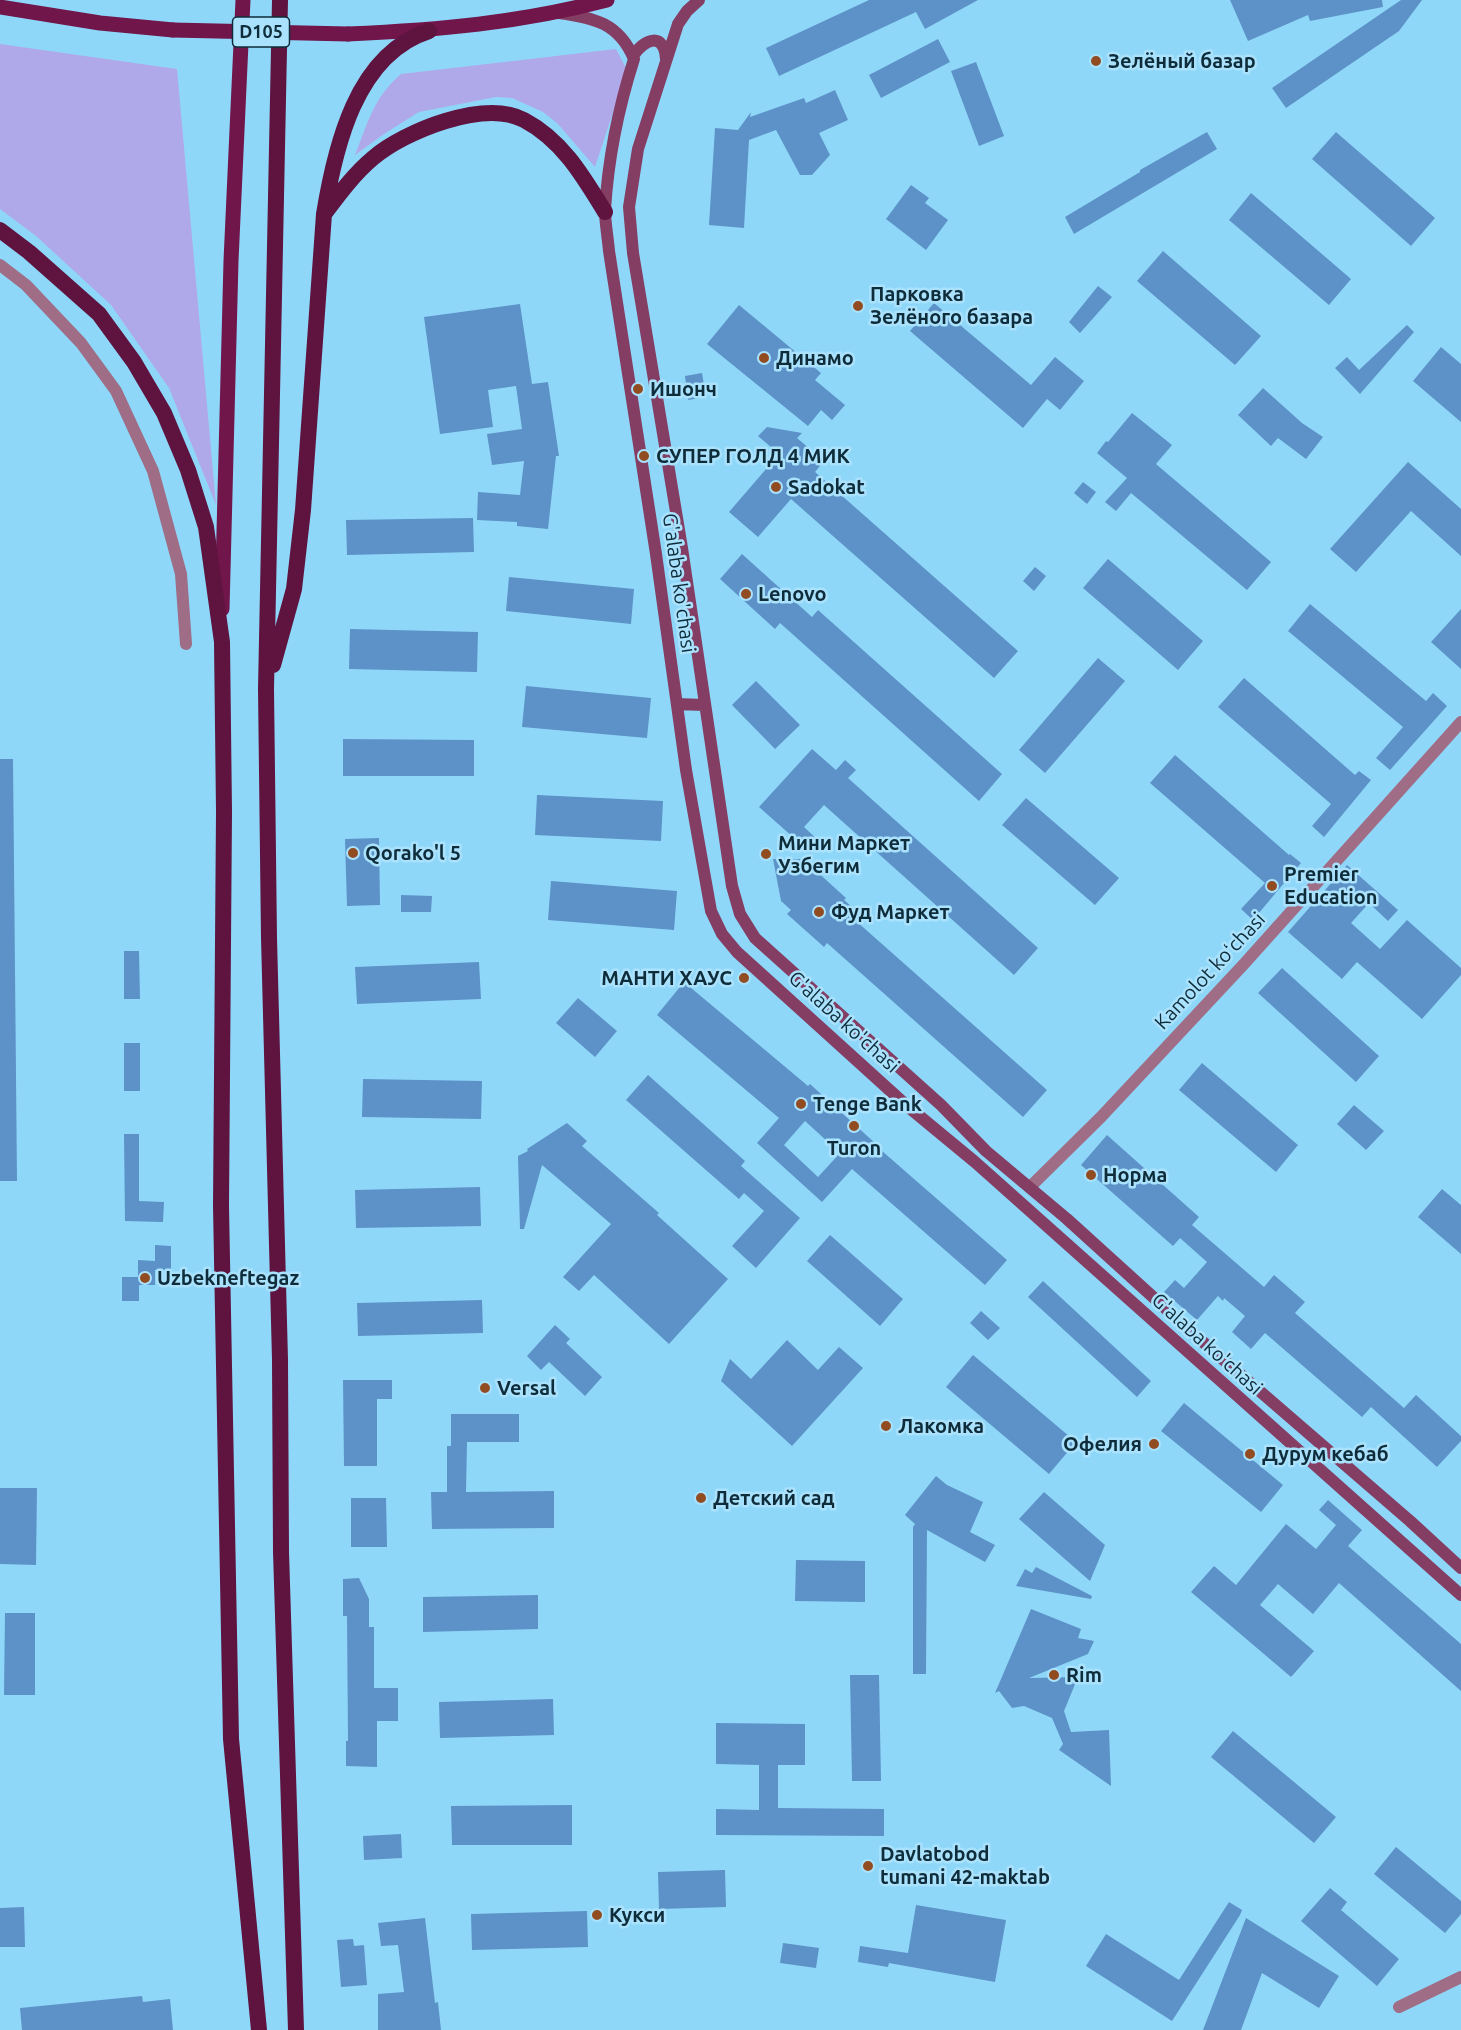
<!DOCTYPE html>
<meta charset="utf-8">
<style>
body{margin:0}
canvas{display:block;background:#8fd7f9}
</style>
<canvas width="1461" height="2030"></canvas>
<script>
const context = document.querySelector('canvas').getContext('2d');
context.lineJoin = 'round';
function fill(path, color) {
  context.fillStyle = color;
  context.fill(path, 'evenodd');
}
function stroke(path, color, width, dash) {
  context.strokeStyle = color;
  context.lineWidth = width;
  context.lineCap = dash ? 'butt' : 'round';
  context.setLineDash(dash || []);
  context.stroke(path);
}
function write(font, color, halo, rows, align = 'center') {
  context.font = font + ' Ubuntu,sans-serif';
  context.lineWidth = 5;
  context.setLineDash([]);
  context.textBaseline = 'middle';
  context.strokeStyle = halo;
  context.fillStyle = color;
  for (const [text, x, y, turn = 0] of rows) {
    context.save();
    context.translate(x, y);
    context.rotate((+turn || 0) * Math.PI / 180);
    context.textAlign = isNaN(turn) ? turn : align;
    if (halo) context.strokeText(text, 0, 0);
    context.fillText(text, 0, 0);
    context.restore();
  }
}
const green = new Path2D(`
 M0 44 177 69 216 505 169 388 111 305 36 236 0 209Z
 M616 49 627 70 595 167 557 123 543 112 512 98 496 97 419 112 384 134 355 155C368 122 374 97 401 74Z`);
const building = new Path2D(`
 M869 0H978L925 29 916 12 779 76 766 48Z
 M1230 0H1382L1383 7 1310 21 1308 15 1248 41Z
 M1401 0H1422L1399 31 1286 108 1272 88Z
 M938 39 950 62 881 98 869 75Z
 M976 62 1004 136 979 146 951 71Z
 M835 90 848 120 819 133 830 155 812 175H800L776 130 749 140 744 228 709 225 715 128 738 130 751 112 750 117 804 98 806 103Z
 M1207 132 1217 149 1074 234 1065 217 1140 172V170Z
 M1336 132 1435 218 1411 246 1312 159Z
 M911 185 929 198 925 203 948 220 926 250 886 219Z
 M1251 193 1351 279 1329 305 1229 220Z
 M1163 251 1261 336 1235 365 1137 281Z
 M1098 286 1112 297 1080 333 1069 322Z
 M934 303 1031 385 1055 357 1084 381 1060 410 1047 399 1023 428 910 331Z
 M520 304 532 384 548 382 559 456H556L548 529 517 526V522L477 520 478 492 520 495 524 461 492 465 487 434 522 429 516 386 488 390 493 427 440 434 424 317Z
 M739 305 821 373 815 380 845 405 832 420 821 410 808 426 707 344Z
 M1407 325 1414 332 1360 394 1335 368 1347 357 1359 370Z
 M1441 347 1461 364V422L1413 381Z
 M702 373 706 397 688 400 685 376Z
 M1263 388 1302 423 1323 437 1306 459 1278 438 1271 446 1238 415Z
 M1132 413 1172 445 1156 464 1271 562 1247 590 1131 493 1116 511 1105 502 1127 478 1097 453 1106 441 1108 442Z
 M767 427 802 433 797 438 824 461 815 472 1018 651 994 678 791 499 758 537 729 512 779 454 758 436Z
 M1408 462 1461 509V556L1411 511 1356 572 1330 549Z
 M1083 482 1096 492 1087 504 1074 493Z
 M473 518 474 552 347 555 346 520Z
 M742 554 812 617 818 610 1002 774 979 801 780 623 775 629 720 579Z
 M1108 559 1203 641 1178 670 1083 588Z
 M1035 567 1046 576 1034 591 1023 581Z
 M509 577 634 589 631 624 506 611Z
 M1310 604 1426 701 1433 693 1447 706 1390 770 1376 758 1403 727 1288 631Z
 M1461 609V669L1431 642Z
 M350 629 478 632 477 672 349 669Z
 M1098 658 1125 681 1045 773 1019 750Z
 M1244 678 1355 775 1359 771 1371 780 1324 837 1312 826 1331 804 1218 707Z
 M756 681 800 725 775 749 732 705Z
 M526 686 651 698 647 738 522 727Z
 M343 739 474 740V776H343Z
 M812 749 836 770 845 760 856 770 848 778 1038 948 1014 975 824 805 804 827 820 842 811 853 759 807Z
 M1175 755 1289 855 1290 854 1301 863 1253 920 1241 909 1265 883 1150 783Z
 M0 759H13L17 1181H0Z
 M537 795 663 801 661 841 535 835Z
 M1026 798 1119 878 1095 905 1002 825Z
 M379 838 380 905 347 906 345 839Z
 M773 859H803L846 898 844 900 852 907 847 913 1047 1090 1023 1117 827 943 824 947 787 914 791 910 781 901Z
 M1347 865 1398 910 1388 921 1369 903 1351 923 1380 949 1407 920 1461 968V975L1422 1019 1357 962 1342 979 1288 932Z
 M551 881 677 891 674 930 548 920Z
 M401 895 432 896 431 912H401Z
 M124 951H139L140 999H124Z
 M479 962 481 999 357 1004 355 967Z
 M1282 968 1379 1056 1356 1082 1258 993Z
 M684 982 808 1086 810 1084 875 1143 874 1144 1007 1260 985 1285 852 1169 822 1202 757 1143 779 1118 657 1015ZM805 1121 840 1153 818 1177 784 1145Z
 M578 998 617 1031 595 1057 556 1023Z
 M124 1043H140V1091H124Z
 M1202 1063 1298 1145 1276 1172 1179 1090Z
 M648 1075 745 1161 741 1166 800 1218 756 1268 732 1246 764 1211 744 1193 739 1199 626 1100Z
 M363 1079 482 1081 481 1119 362 1117Z
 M1354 1105 1384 1131 1366 1150 1337 1124Z
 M567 1123 587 1141 582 1146 659 1213 657 1215 728 1279 669 1344 594 1275 579 1291 563 1277 611 1224 542 1165 524 1229H520L518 1156 528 1151 527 1149Z
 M124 1134H139V1201L164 1202 163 1222 125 1221Z
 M1107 1135 1199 1217 1192 1225 1264 1287 1274 1275 1305 1302 1295 1313 1404 1408 1416 1395 1461 1436V1441L1437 1467 1371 1407 1362 1417 1265 1333 1251 1349 1232 1332 1245 1316 1224 1298 1223 1301 1218 1296 1197 1320 1164 1292 1175 1280 1184 1288 1207 1262 1180 1238 1173 1246 1081 1165Z
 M480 1187 481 1226 356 1228 355 1190Z
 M1442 1189 1461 1205V1254L1418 1217Z
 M830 1235 903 1299 880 1326 807 1261Z
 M155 1245 171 1246V1270H155Z
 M138 1260 155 1261V1285H139V1301H122V1277H138Z
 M1043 1281 1151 1381 1137 1397 1028 1297Z
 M482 1300 483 1333 358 1336 357 1303Z
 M981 1311 1000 1328 988 1340 970 1323Z
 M555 1325 570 1339 566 1343 602 1377 585 1396 549 1362 541 1370 527 1356Z
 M787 1340 818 1370 839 1347 863 1368 792 1446 721 1381 730 1359 751 1379Z
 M973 1355 1076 1442 1049 1474 946 1387Z
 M343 1380H392V1399H377V1466H344Z
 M1184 1403 1283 1485 1261 1512 1161 1431Z
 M451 1414H519V1442H467L466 1492 554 1491V1528L432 1529 431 1492H447V1446H451Z
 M936 1476 947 1485 983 1502 970 1532 995 1545 985 1562 927 1530 926 1674H913V1527L915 1524 905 1515Z
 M0 1488H37L36 1565 0 1564Z
 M1044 1492 1105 1545 1090 1581 1019 1519Z
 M351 1498H386L387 1547H351Z
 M1328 1500 1362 1530 1348 1546 1461 1644V1691L1339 1583 1313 1614 1278 1584 1260 1605 1314 1651 1291 1677 1191 1592 1214 1566 1236 1585 1286 1524 1316 1549 1336 1525 1319 1510Z
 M796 1560 865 1561V1602L795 1601Z
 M1036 1567 1092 1596 1091 1599 1016 1586 1025 1569 1032 1573Z
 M359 1578 369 1599V1627H374V1688H398V1721H377V1767L346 1766V1741H348L347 1616H343V1579Z
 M538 1595V1629L423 1632V1597Z
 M1031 1609 1081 1629 1078 1638 1094 1641 1088 1654 1029 1678 1078 1677 1064 1711 1071 1732 1109 1730 1111 1786 1059 1750 1063 1744 1052 1718 1024 1706 1012 1708 999 1691 995 1693Z
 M5 1613H35V1695H4Z
 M850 1675H879L881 1781H852Z
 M553 1699 554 1735 440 1738 439 1702Z
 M716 1723 805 1724V1765H778V1808L884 1809V1836L716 1835V1809L759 1810V1765L716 1764Z
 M1233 1731 1336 1817 1314 1843 1211 1757Z
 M572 1805V1845H452L451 1806Z
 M401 1834 402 1858 364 1860 363 1836Z
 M1396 1847 1461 1901V1914L1445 1933 1374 1874Z
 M725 1870 726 1907 659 1909 658 1872Z
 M1330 1888 1347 1902 1341 1910 1399 1959 1377 1986 1301 1921Z
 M1229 1902 1242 1910 1240 1915 1172 2021 1086 1966 1106 1934 1179 1980Z
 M916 1905 1006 1920 995 1982 889 1963 888 1967 858 1962 860 1946 908 1953Z
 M24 1907 25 1947H0V1908Z
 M587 1911 588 1947 472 1950 471 1914Z
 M425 1918 435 2003 438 2002 441 2030H378V1994L404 1992 398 1945 381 1946 378 1923Z
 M1246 1918 1339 1976 1319 2008 1262 1973 1241 2030H1203Z
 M353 1939 354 1946 364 1945 367 1985 341 1987 337 1940Z
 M783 1943 819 1948 816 1968 780 1963Z
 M142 1996 143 2002 170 1999 173 2030H22L20 2008Z`);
const minor = new Path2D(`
 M0 265 26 285 81 343 116 391 153 471 181 574 186 644
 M1030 1187 1101 1117 1244 964 1461 722
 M1399 2007 1461 1977`);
const secondary = new Path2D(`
 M699 0 687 11 678 24 638 149 629 207 633 253 682 548 732 886 740 914 755 938 941 1105 986 1151 1067 1219 1196 1336 1410 1521 1461 1568
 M559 13C595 18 619 23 634 59 619 106 608 160 605 210 605 223 608 238 609 251L656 554 686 770 711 911 722 934 737 952 906 1105 975 1162 1461 1595
 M633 56C645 38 664 32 666 59
 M677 704 704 705`);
const primary = new Path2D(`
 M0 7 100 23 173 30
 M348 34C438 30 520 23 607 0
 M222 609 231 261 243 0`);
const trunk = new Path2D(`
 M280 0 266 689 269 938 280 1360 281 1552 296 2030
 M325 213C340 193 354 174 373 158 405 131 484 99 524 120 562 140 583 176 605 212
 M0 230 29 252 99 314 134 362 164 413 188 470 206 527 222 642 224 812 221 1206 231 1739 259 2030
 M273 665 294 589 303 510 324 214C335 147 356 54 429 31`);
const primaryBridge = new Path2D(`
 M173 30 348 34`);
const markers = [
 [1096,61,6,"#914c22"],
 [858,306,6,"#914c22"],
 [764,358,6,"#914c22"],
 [638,389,6,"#914c22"],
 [644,456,6,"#914c22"],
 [776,487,6,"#914c22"],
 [746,594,6,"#914c22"],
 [353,853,6,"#914c22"],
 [766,854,6,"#914c22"],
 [1272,886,6,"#914c22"],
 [819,912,6,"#914c22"],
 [744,978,6,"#914c22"],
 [801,1104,6,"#914c22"],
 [854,1126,6,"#914c22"],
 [1091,1175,6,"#914c22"],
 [145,1278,6,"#914c22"],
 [485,1388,6,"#914c22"],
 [886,1426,6,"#914c22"],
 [1154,1444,6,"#914c22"],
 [1250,1454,6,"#914c22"],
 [701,1498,6,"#914c22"],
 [1054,1675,6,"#914c22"],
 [868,1866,6,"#914c22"],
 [597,1915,6,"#914c22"]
];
const shields = [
 [261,32,57]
];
const shieldNames = [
 ["D105",261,32]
];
const poiNames = [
 ["Зелёный базар",1108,61],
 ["Парковка",870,294],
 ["Зелёного базара",870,317],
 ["Динамо",776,358],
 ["Ишонч",650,389],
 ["СУПЕР ГОЛД 4 МИК",656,456],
 ["Sadokat",788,487],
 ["Lenovo",758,594],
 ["Мини Маркет",778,843],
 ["Узбегим",778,866],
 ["Qorako'l 5",365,853],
 ["Premier",1284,874],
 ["Education",1284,897],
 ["Фуд Маркет",831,912],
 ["МАНТИ ХАУС",732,978,"right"],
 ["Tenge Bank",813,1104],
 ["Turon",854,1148,"center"],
 ["Норма",1103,1175],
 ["Uzbekneftegaz",157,1278],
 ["Versal",497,1388],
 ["Лакомка",898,1426],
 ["Офелия",1142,1444,"right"],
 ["Дурум кебаб",1262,1454],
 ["Детский сад",713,1498],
 ["Rim",1066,1675],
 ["Davlatobod",880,1854],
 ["tumani 42-maktab",880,1877],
 ["Кукси",609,1915]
];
const streetNames = [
 ["G'alaba ko'chasi",679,583,82],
 ["Kamolot koʻchasi",1210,971,-47],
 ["G'alaba ko'chasi",844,1022,42],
 ["G'alaba ko'chasi",1207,1344,42]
];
fill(green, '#b0a9e9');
fill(building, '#5c92c7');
stroke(minor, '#9f6d85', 12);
stroke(secondary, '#853e63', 12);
stroke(primary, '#70164b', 15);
stroke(trunk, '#5e143f', 16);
stroke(primaryBridge, '#70164b', 15);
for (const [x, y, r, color] of markers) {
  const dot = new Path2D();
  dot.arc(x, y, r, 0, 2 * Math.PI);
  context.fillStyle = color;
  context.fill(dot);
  stroke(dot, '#aae2fd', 2);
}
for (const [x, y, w] of shields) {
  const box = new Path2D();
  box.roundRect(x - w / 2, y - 15, w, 30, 4.5);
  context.fillStyle = '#aae2fd';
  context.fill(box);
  stroke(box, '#0e2c39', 1.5);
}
write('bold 18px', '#0e2c39', null, shieldNames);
write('bold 20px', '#0e2c39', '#aae2fd', poiNames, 'left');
write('20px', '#0e2c39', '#aae2fd', streetNames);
</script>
